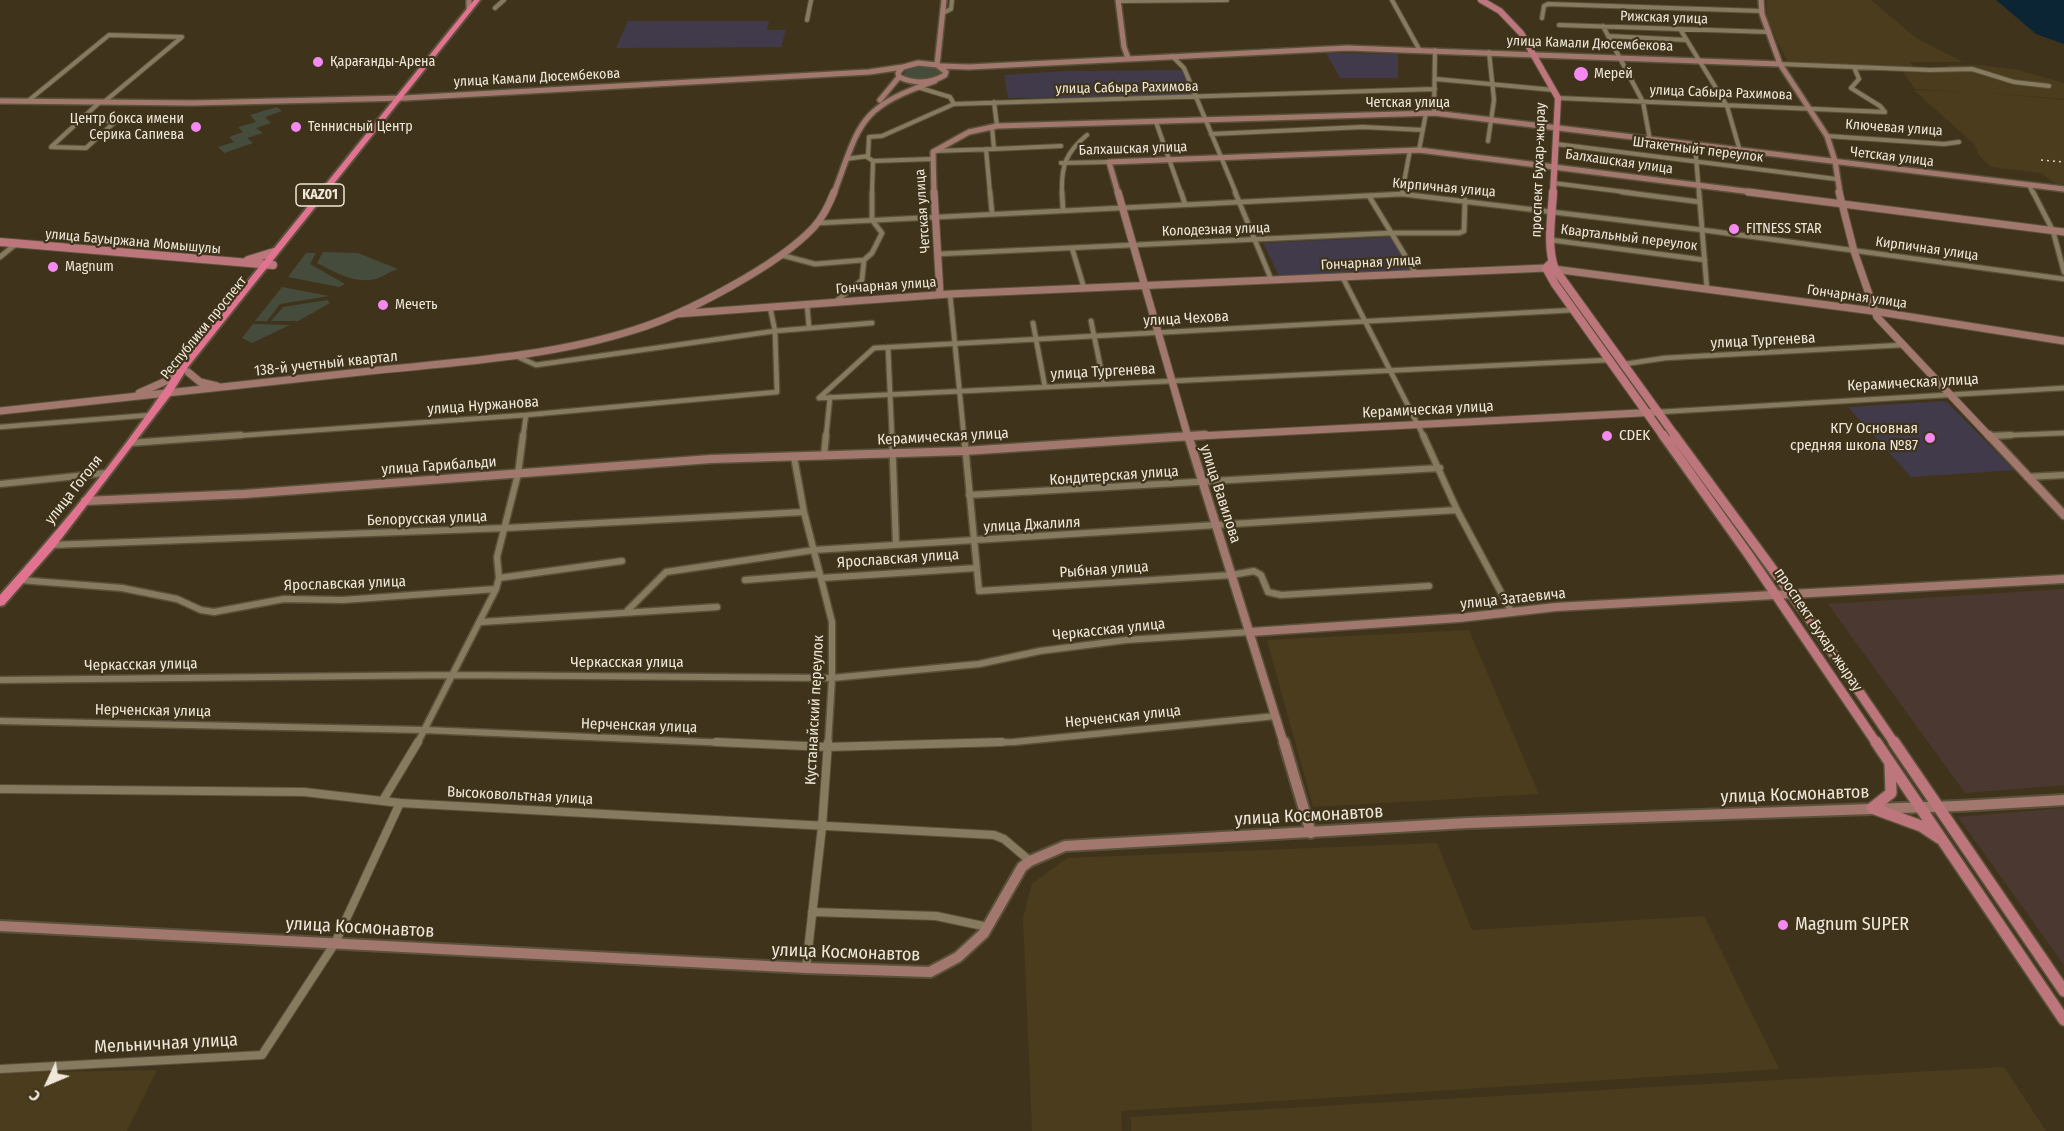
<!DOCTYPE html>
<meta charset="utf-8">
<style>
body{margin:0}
#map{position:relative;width:2064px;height:1131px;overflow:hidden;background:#3f341b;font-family:"Fira Sans Condensed",sans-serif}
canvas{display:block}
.north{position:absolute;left:18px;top:1053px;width:60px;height:60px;-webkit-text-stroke:4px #3f341b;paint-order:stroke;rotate:226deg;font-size:16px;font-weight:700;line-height:24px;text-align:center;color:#efe8da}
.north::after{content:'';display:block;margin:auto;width:21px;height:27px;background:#efe8da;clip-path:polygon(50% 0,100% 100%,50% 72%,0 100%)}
</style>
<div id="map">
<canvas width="2064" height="1131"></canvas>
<div class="north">С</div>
</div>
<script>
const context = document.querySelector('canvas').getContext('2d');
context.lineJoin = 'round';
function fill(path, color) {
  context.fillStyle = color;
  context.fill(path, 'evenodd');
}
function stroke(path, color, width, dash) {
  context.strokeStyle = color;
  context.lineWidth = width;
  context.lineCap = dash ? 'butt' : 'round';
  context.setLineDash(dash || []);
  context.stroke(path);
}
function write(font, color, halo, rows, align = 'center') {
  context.font = font + ' "Fira Sans Condensed",sans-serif';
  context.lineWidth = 4.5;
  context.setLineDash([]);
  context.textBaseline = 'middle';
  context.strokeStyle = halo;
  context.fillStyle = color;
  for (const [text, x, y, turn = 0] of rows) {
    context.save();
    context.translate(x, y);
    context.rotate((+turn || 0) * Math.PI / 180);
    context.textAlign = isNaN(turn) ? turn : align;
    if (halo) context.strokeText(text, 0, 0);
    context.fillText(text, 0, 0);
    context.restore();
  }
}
const commercial = new Path2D(`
 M2064 589V785L1965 793 1828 604Z
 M2064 808V965L1958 817Z`);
const built = new Path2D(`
 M1767 0H1871L1916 38 1963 62H1910L1915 68 1788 62 1767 20Z
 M1950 65H1980L2018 70 2064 83V99L1980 92 2064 100V184H2056L2041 173 1991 167 1978 154 1975 145 1914 90 1965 92 1915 89 1903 72 1937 73 1938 70Z
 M1469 630 1539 794 1313 807 1267 640Z
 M1437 843 1472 930 1704 916 1779 1069 1121 1111 1122 1131H1032L1023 917 1032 884 1067 858Z
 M2004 1067 2046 1131H1131V1117Z
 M157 1070 127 1131H0V1073Z`);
const education = new Path2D(`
 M628 21H769L767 30H786L781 47 616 48Z
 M1326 53 1398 54V78H1340Z
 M1183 70 1192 96 1008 98 1004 75 1067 71Z
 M1391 237 1409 270 1279 276 1263 243Z
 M1946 401 2014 470 1911 477 1848 407Z`);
const green = new Path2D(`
 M916 65 936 67 941 73C932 82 915 82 904 75L905 70Z
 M277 107 282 111 265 117 271 123 256 128 263 133 247 138 253 143 224 153 218 147 234 142 229 137 243 132 238 127 256 122 250 115Z
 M323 252 358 253 398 269C390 271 383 277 376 279 354 284 337 273 317 263Z
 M306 253H316L310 264 345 284 339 287 288 277Z
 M282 287 329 296 280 304 267 321H255Z
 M327 300 330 303 298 321H271L283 307Z
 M253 324 290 325 252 343 242 338Z`);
const water = new Path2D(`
 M1996 0H2064V44L2036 34Z`);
const streetFar3 = new Path2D(`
 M1392 0 1419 49
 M1118 1 1227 0
 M495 8 504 0
 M943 13 951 9 952 0
 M1542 18 1544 6 1548 4 1761 11
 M807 20 811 0
 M1559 25 1769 32
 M1603 26 1643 102 1650 140
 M1680 29 1727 106 1740 151
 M1608 36 1686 40
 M1172 56 1184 68 1236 193
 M1780 64 1930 70 1972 69 2014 82 2049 86
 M1436 79 1554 90
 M917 87 950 97 954 104
 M1558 98 1885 112 1880 106 1851 88 1859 79 1854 67
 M28 101 109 35 182 37 104 102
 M994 102 997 126
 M1434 113 1435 50
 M80 121H116L86 148 51 147 100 102
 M1156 122 1181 193
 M1211 134 1363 127 1423 130
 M1827 136 1944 144 1959 142
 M1488 141 1494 100 1489 52
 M1556 144 1836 179
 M1695 145 1699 193
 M986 149 990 193
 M994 149 1061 146
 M1419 150 1426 113
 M934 151 994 149 992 127
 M867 157 873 161 872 193
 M846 159 868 156 869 137 882 136 954 104 1435 89
 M873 161 932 159
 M1061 163 1109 162
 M1553 183 1633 193
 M2029 185 2033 193
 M1062 193C1061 166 1066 152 1087 135
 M1402 193 1410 150`);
const streetFar2 = new Path2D(`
 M990 192 992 213
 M1062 192 1063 210
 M1181 192 1185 204
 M1235 192 1271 279
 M1622 192 1700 202
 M1699 192 1707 290
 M2033 192 2053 231 2064 272
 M1369 196 1415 272
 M818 223 1402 194 1703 230 2064 279
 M1551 240 1705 260
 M1072 248 1084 288
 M938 254 1391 233H1459L1464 231 1465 200
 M781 255 815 264 864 260 862 280 835 302
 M0 257 16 244
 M864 260 872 253 882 233 872 220V192
 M1342 276 1424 437
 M950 294 964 437
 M807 304 809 328
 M1091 321 1104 384
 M1033 323 1045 387
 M888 347 892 437
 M516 356 536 365 775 331 872 323
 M1625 364 1665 358 1902 345
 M819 398 1609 360
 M819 398 874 348 1574 310
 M1659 412 2064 388
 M0 427 151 415
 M1990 436 2064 433
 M220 437 526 415 777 392 775 331 770 307
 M523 437 526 415
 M826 437 830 397`);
const streetFar1 = new Path2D(`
 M892 435 896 545
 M964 435 979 591 1232 575 1254 571 1261 575 1268 592 1281 595 1429 586
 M1423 435 1457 510 1511 611
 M1990 436 2011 435
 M130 443 241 435
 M824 456 826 435
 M794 457 804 512 832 622V678L828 744
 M2027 477 2064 475
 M0 484 106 473
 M969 495 1440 468
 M51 545 506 528 804 512
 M499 578 622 561
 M822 578 976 568
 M20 580 122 588 177 599 201 610 214 612 284 599 343 600 496 589
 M745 580 820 574
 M627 611 666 572 814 550 1457 510
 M481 622 717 607
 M0 680 453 675 832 678 979 664 1040 651 1126 640 1250 632
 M0 721 425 730 752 744
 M417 744 496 589 499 578 497 557 518 474 523 435
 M946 744 1014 742 1276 716`);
const street = new Path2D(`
 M716 742 827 747 1002 742
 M0 789 304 792 400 803 994 835 1004 839 1030 861
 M383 800 418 742
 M812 912 936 916 988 927
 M806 968 822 827 828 742
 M0 1069 262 1055 335 943 400 803`);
const secondaryFar3 = new Path2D(`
 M469 0V10
 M1118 0 1124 47 1128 58
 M1761 0 1762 14 1780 64 1827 136 1835 161 1840 193
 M918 63 937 65 946 72 945 75C930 84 915 84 899 77L898 73 903 67Z
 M937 65 944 0
 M940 66 969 67 1347 48 1780 64
 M880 100 899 77
 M0 101 193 103 405 98 869 72 903 67
 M834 193C861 121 858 108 935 81
 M934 193 933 152 969 132 997 126 1434 113 2064 189
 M1118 193 1109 162 1419 150 1760 193`);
const secondaryFar2 = new Path2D(`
 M934 192 940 294
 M1118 192 1188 437
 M1748 192 2064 232
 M1839 192 1854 251 1877 317 1990 437
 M676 314 950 294 1546 268 1873 311 2064 341
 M188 372 200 382 217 386
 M139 393 166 381 182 368
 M0 411C123 398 247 384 370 371 458 362 549 357 634 330 684 315 779 265 814 227 823 217 829 205 834 192
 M1179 437 1659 412`);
const secondaryFar1 = new Path2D(`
 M1188 435 1284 744
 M1989 435 2064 515
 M85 501 244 494 711 459 964 451 1205 435
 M1251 632 1459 618 1556 607 2064 579`);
const secondary = new Path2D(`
 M1284 742 1311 833
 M0 926 806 968 930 972 958 957 984 933 1022 867 1030 861 1065 846 1467 823 1958 806 2064 800`);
const primaryFar3 = new Path2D(`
 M1481 0 1500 11 1521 33 1558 98 1553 193`);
const primaryFar2 = new Path2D(`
 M1553 192C1552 215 1546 247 1555 269L1676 437
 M0 242 273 265
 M248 260 274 252
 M1552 262 1546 268 1555 284 1664 437`);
const primaryFar1 = new Path2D(`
 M1663 435 1748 554 1877 744
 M1674 435 1810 620 1895 744`);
const primary = new Path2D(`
 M1876 742 2064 1020
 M1894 742 2064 991
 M1890 764 1891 793 1872 808 1921 826 1939 838`);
const highway = new Path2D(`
 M474 0H480L188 367 170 396 55 547 4 605 0 606V595C64 524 129 445 181 364Z`);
const rail = new Path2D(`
 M2041 160 2064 162`);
const markers = [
 [318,62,6,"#f489f0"],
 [1581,74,8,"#f489f0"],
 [196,127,6,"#f489f0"],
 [296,127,6,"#f489f0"],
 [1734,229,6,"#f489f0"],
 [53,267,6,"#f489f0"],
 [383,305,6,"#f489f0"],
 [1607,436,6,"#f489f0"],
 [1930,438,6,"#f489f0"],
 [1783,925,6,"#f489f0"]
];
const farStreetnames = [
 ["Рижская улица",1664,18,2],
 ["улица Камали Дюсембекова",1590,44,2],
 ["улица Камали Дюсембекова",537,78,-3],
 ["улица Сабыра Рахимова",1127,88,-1],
 ["улица Сабыра Рахимова",1721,93,2],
 ["Четская улица",1408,103],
 ["Ключевая улица",1894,128,4],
 ["Балхашская улица",1133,149,-2],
 ["Штакетныйт переулок",1698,150,7],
 ["Четская улица",1892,157,7],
 ["Балхашская улица",1619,162,8],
 ["проспект Бухар-жырау",1539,170,-88],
 ["Кирпичная улица",1444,188,5],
 ["Четская улица",923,211,-94],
 ["Колодезная улица",1216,230,-2],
 ["Квартальный переулок",1629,238,7],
 ["улица Бауыржана Момышулы",133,242,5],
 ["Кирпичная улица",1927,249,8],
 ["Гончарная улица",1371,263,-3],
 ["Гончарная улица",886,286,-4],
 ["Гончарная улица",1857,297,8],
 ["Республики проспект",204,328,-51]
];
const farPoinames = [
 ["Қарағанды-Арена",330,62],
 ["Мерей",1594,74],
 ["Центр бокса имени",184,119,"right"],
 ["Серика Сапиева",184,135,"right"],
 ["Теннисный Центр",308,127],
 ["FITNESS STAR",1746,229],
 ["Magnum",65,267],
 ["Мечеть",395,305]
];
const shields = [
 [320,195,48]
];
const shieldNames = [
 ["KАZ01",320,195]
];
const streetNames = [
 ["улица Чехова",1186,319,-3],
 ["улица Тургенева",1763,341,-3],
 ["138-й учетный квартал",326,364,-6],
 ["улица Тургенева",1103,372,-3],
 ["Керамическая улица",1913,383,-3],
 ["улица Нуржанова",483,406,-4],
 ["Керамическая улица",1428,410,-3],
 ["Керамическая улица",943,437,-3],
 ["улица Гарибальди",439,466,-4],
 ["Кондитерская улица",1114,476,-4],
 ["улица Гоголя",74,490,-52],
 ["улица Вавилова",1220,494,72],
 ["Белорусская улица",427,519,-2],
 ["улица Джалиля",1032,525,-3],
 ["Ярославская улица",898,559,-4],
 ["Рыбная улица",1104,570,-4],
 ["Ярославская улица",345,584,-2],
 ["улица Затаевича",1513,599,-6],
 ["Черкасская улица",1109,630,-6],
 ["проспект Бухар-жырау",1818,630,56],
 ["Черкасская улица",627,663],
 ["Черкасская улица",141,665,-1],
 ["Кустанайский переулок",815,710,-87],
 ["Нерченская улица",153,711,1],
 ["Нерченская улица",1123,717,-6],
 ["Нерченская улица",639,726,2],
 ["Высоковольтная улица",520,796,3]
];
const poiNames = [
 ["КГУ Основная",1918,429],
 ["средняя школа №87",1918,446],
 ["CDEK",1619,436,"left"]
];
const nearStreetnames = [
 ["улица Космонавтов",1795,795,-2],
 ["улица Космонавтов",1309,816,-3],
 ["улица Космонавтов",360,928,3],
 ["улица Космонавтов",846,953,2],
 ["Мельничная улица",166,1044,-3]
];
const nearPoinames = [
 ["Magnum SUPER",1795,925]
];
fill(commercial, '#4b3830');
fill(built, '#4a3c1c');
fill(education, '#403a4b');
fill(green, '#454c3b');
fill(water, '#0c2535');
stroke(streetFar3, '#5a513b', 6);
stroke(streetFar2, '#5a513b', 7);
stroke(streetFar1, '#5a513b', 9);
stroke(street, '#5a513b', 10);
stroke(secondaryFar3, '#5a513b', 8);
stroke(secondaryFar2, '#5a513b', 9);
stroke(secondaryFar1, '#5a513b', 11);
stroke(secondary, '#5a513b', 14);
stroke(primaryFar3, '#5a513b', 8);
stroke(primaryFar2, '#5a513b', 10);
stroke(primaryFar1, '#5a513b', 12);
stroke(primary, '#5a513b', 14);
stroke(highway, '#5a513b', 4);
stroke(streetFar3, '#867a5f', 4);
stroke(streetFar2, '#867a5f', 4.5);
stroke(streetFar1, '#867a5f', 6);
stroke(street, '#867a5f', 8);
stroke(secondaryFar3, '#a2786e', 5);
stroke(secondaryFar2, '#a2786e', 7);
stroke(secondaryFar1, '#a2786e', 8);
stroke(secondary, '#a2786e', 10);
stroke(primaryFar3, '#bd767c', 6);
stroke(primaryFar2, '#bd767c', 8);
stroke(primaryFar1, '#bd767c', 9);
stroke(primary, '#bd767c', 11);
fill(highway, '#e27390');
stroke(rail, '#dbd4c5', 1.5, [2, 4]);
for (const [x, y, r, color] of markers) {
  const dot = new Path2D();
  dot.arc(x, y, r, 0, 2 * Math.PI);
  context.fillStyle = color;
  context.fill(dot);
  stroke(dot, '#3f341b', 2);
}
write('14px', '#efe8da', '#3f341b', farStreetnames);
write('14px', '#efe8da', '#3f341b', farPoinames, 'left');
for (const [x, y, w] of shields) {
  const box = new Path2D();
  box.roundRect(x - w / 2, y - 11, w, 22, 4.5);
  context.fillStyle = '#3f341b';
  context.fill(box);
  stroke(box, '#efe8da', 1.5);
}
write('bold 14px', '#efe8da', null, shieldNames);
write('15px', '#efe8da', '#3f341b', streetNames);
write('15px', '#efe8da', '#3f341b', poiNames, 'right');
write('18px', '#efe8da', '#3f341b', nearStreetnames);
write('18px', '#efe8da', '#3f341b', nearPoinames, 'left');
</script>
